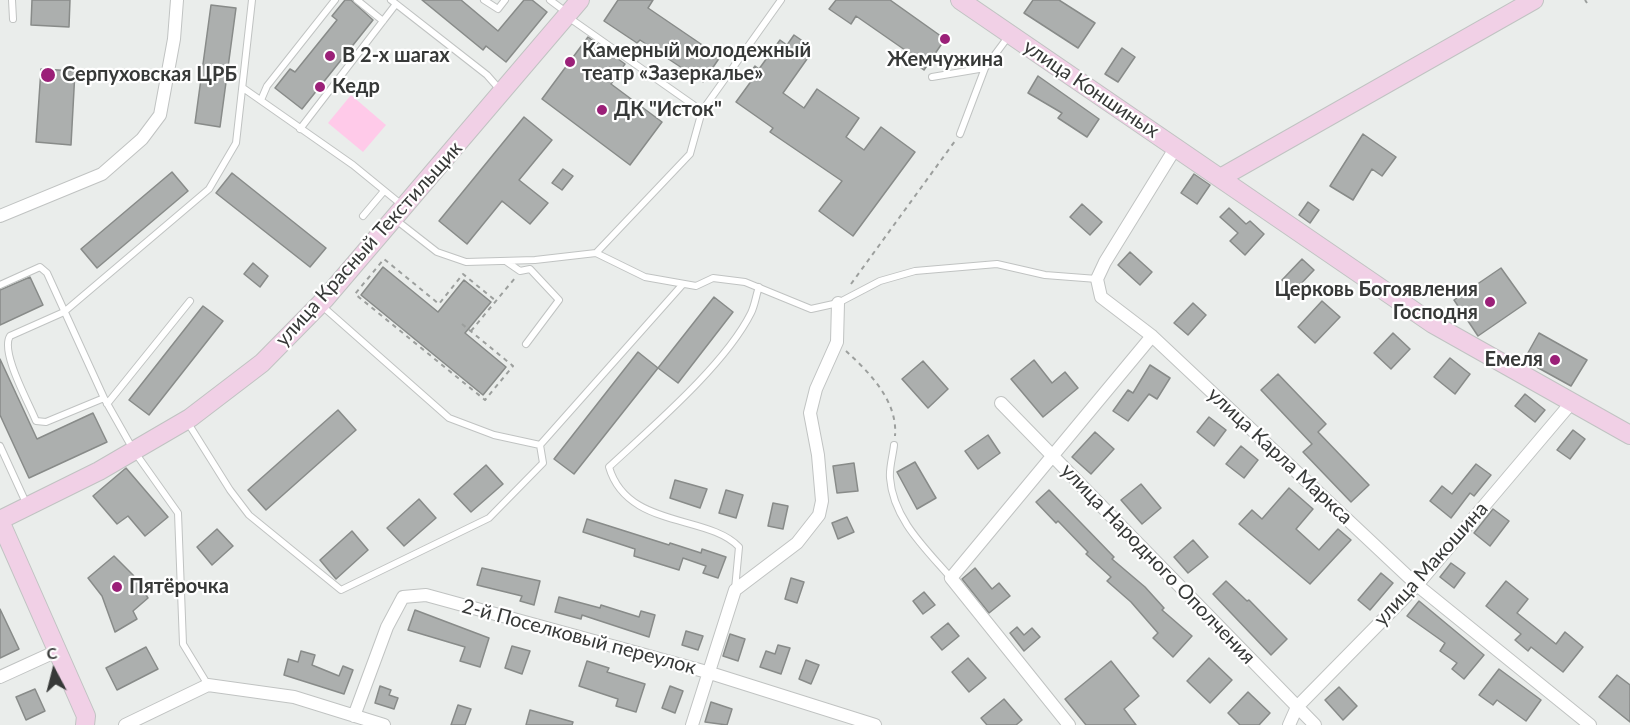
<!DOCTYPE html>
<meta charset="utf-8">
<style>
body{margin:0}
#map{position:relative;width:1630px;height:725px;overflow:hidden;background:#eaedeb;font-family:Lato,sans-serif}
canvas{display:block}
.north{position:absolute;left:24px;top:641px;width:60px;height:60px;-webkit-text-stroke:4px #fff;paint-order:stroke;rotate:353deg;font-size:16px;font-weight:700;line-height:24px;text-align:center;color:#373938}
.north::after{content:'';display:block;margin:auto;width:21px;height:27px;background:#373938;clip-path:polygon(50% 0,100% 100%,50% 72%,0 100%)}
</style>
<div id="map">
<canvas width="1630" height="725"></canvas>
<div class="north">С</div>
</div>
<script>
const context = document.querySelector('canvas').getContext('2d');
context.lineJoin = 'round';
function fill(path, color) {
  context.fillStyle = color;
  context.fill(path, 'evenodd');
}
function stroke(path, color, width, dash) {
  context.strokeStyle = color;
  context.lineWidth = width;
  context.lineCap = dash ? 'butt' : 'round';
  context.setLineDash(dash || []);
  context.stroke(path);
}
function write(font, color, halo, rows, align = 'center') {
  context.font = font + ' Lato,sans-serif';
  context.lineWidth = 4.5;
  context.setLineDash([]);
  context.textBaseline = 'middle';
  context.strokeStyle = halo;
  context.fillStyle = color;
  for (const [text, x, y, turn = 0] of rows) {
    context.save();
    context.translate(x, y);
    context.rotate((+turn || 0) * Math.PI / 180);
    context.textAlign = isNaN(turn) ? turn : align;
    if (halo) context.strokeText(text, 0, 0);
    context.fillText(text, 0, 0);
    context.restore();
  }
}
const green = new Path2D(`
 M351 95 386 125 363 152 328 123Z`);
const building = new Path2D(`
 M32 0H70L69 27 31 25Z
 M345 0H351L373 20 302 109 275 88 290 69 295 72 337 20 332 16Z
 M422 0H461L498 31 524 0H532L547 12 506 62 486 46 483 50Z
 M618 0H653L648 8 720 57 703 82 640 40 637 43 604 21Z
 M836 0H890L945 39 924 70 912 62 915 57 856 16 851 24 829 9Z
 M1033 0H1059L1095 23 1078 48 1024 13Z
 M211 5 236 8 220 127 195 123Z
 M794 35 807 44 800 54 807 59 783 93 804 108 817 89 859 118 846 137 864 150 881 127 915 152 853 236 819 211 842 181 770 132 773 128 736 102 752 80 747 77 755 66 759 69 780 40 787 45Z
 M588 37 625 64 611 84 662 122 630 165 542 99Z
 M1122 48 1135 57 1118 82 1105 74Z
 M41 69 75 71 71 145 36 142Z
 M1038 76 1099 119 1087 137 1058 118 1062 113 1028 93Z
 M524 117 552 140 519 180 548 203 530 224 502 201 467 244 439 221Z
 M1363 134 1396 157 1382 176 1372 169 1353 200 1330 186Z
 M563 169 573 176 562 190 552 183Z
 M172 172 188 191 97 268 81 249Z
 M232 173 326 248 310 267 216 193Z
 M1194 174 1210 185 1197 204 1181 193Z
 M1308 202 1319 210 1310 223 1299 215Z
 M1082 204 1102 222 1090 235 1070 217Z
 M1229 208 1246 224 1250 221 1264 234 1245 255 1230 241 1238 233 1220 217Z
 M1130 252 1152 272 1140 285 1118 265Z
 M1302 259 1314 270 1294 291 1282 280Z
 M253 263 268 276 260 287 244 274Z
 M383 267 438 312 464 280 491 302 465 333 506 367 483 395 361 295Z
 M1501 268 1526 303 1478 336 1454 300Z
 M30 277 43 305 0 325V290Z
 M714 297 733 312 678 383 658 368Z
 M1322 301 1340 317 1315 343 1298 327Z
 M1193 303 1206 315 1188 335 1174 323Z
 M203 306 223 321 149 415 129 400Z
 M1393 333 1410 349 1391 369 1374 353Z
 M1539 333 1587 360 1571 386 1524 360Z
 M638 352 658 368 574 474 554 459Z
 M1450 358 1470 374 1455 394 1434 377Z
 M0 359 37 439 93 413 107 442 29 478 0 415Z
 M1034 360 1052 383 1065 372 1078 388 1043 417 1011 379Z
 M923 361 948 389 928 408 902 379Z
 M1150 365 1170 378 1157 399 1149 394 1128 421 1113 411 1128 390 1133 393Z
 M1278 374 1326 424 1318 432 1369 485 1351 502 1303 452 1312 444 1261 390Z
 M1525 394 1545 410 1535 422 1515 406Z
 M338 410 356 430 266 510 248 490Z
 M1209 417 1226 430 1214 446 1197 432Z
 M1573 430 1585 439 1570 459 1557 450Z
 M1095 432 1114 449 1091 474 1072 457Z
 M988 435 1000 453 978 469 965 451Z
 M1241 446 1258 460 1244 478 1226 464Z
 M915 462 936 498 917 509 897 472Z
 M854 463 858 491 837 493 833 466Z
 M1476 464 1491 475 1474 496 1470 493 1451 518 1430 501 1442 486 1452 494Z
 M486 465 503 484 471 512 454 494Z
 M126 468 168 517 145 536 128 516 117 524 93 496Z
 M675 480 707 489 700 508 670 498Z
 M1141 484 1161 508 1142 524 1121 500Z
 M1289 488 1313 509 1296 529 1319 550 1338 529 1351 540 1310 584 1239 524 1252 510 1262 519Z
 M726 490 743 495 736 518 719 513Z
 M1049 490 1114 557 1112 559 1145 587 1164 608 1162 610 1192 636 1173 657 1153 638 1158 633 1131 602 1107 581 1111 577 1086 554 1088 552 1058 521 1056 523 1036 502Z
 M419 499 436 518 404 546 387 528Z
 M773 503 788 506 783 529 768 526Z
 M1493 509 1509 521 1490 546 1474 533Z
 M847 517 854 532 838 539 832 523Z
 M587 519 669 545 670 543 701 553 702 549 726 557 718 578 703 573 706 566 683 558 679 570 634 556 635 549 583 532Z
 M217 529 233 546 212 565 197 547Z
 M352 531 368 550 336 579 320 560Z
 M1193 540 1208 557 1188 573 1174 557Z
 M114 556 133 575 148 598 133 611 137 619 115 632 102 596 88 578Z
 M1451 563 1465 573 1454 588 1440 577Z
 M482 568 540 581 534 605 520 601 522 596 477 585Z
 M975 568 992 589 999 583 1010 596 989 613 962 579Z
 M1381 573 1393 583 1370 610 1358 600Z
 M791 578 804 582 797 603 785 599Z
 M1226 581 1247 601 1249 600 1287 639 1271 655 1213 594Z
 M1506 581 1528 599 1517 613 1556 644 1565 632 1583 647 1563 672 1531 647 1528 651 1515 640 1521 634 1486 606Z
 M924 592 935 605 923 614 913 601Z
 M559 597 600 608 601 605 639 617 641 611 655 615 649 637 582 615 581 619 555 612Z
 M1419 601 1484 655 1464 679 1452 669 1457 663 1440 651 1445 643 1407 616Z
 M0 609 19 649 0 658Z
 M415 610 489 638 480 667 460 661 465 647 408 630Z
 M948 623 959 636 942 650 931 637Z
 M1017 627 1024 635 1032 628 1040 637 1024 651 1010 633Z
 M686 631 703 636 698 650 682 645Z
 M730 634 745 639 738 661 723 656Z
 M778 645 790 648 781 674 760 667 766 651 775 654Z
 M512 646 530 651 522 674 505 668Z
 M146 647 158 669 117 690 106 668Z
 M301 651 315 655 312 665 339 676 343 666 353 670 344 694 284 675 288 659 298 662Z
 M968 658 986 678 969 692 952 672Z
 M1209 658 1232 680 1210 703 1187 681Z
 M806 660 819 665 811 684 799 679Z
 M587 661 609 668 607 672 645 684 636 712 616 706 618 699 579 686Z
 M1111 661 1139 696 1124 709 1136 725H1086L1065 699Z
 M1499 669 1541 700 1526 721 1497 700 1493 705 1479 695Z
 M1617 675 1630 685V722L1599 697Z
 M380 686 391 690 389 695 398 698 394 709 375 703Z
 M670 686 683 691 675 713 662 708Z
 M1339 687 1357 706 1343 720 1325 700Z
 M35 689 45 711 26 720 16 697Z
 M1248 692 1270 713 1259 725H1240L1228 713Z
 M1004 699 1022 720 1016 725H987L981 718Z
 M711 702 732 709 727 725 705 722Z
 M458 705 471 709 465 725H451Z
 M530 710 573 722 572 725H526Z`);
const path = new Path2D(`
 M1585 0 1587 3
 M851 284 955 141
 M462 324 513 366 485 400 355 294 384 259 439 304 463 274 496 301
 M471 331 515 278
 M846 351C869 372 898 401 895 436`);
const lane = new Path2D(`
 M12 0 13 19
 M357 0 383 21
 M391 0 487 75 501 91
 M484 0 498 9 505 0
 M550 0 566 12
 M568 17 702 111
 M932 77 985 68 1008 37
 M243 88 353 165 402 205
 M261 100 267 86 335 0
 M300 129 396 4
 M960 134 985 68
 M363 216 384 191
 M396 220 437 252 466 262 535 260 596 253 645 277 696 286 713 278 745 282 811 309 838 303 880 281 915 271 997 264 1045 275 1097 279
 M596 253 690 154 702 111 781 0
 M507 262 520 271 530 269 559 300 526 344
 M0 285 40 267 47 273 104 398 134 451 178 513 183 644 208 685
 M321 305 449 418 494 435 540 445 683 284
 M104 398 46 422 36 421C29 403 0 352 10 336L64 312 209 189 236 143 252 0
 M107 404 190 301
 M188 423 230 490 249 515 341 590 489 518 543 463 540 445
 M894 445C893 455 889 468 890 478 893 519 926 549 951 578
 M0 446 27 505
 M735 589 739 547C708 514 627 529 609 467 652 427 725 365 751 313 755 305 756 295 759 287`);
const street = new Path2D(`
 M1176 147 1105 262 1097 279 1101 297 1152 336 1417 585 1590 725
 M0 216 102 174 142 139 160 115 174 39 177 0
 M1001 403 1315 725
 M0 677 57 651
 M354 716 387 627 403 597 426 595 707 672 875 725
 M125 725 208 685 294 697 384 725
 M692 725 735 590 797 543 819 515 822 501 818 455 810 413 816 389 837 342 838 303
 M1069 725 951 578 1152 336
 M1289 725 1297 707 1417 585 1572 402`);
const secondary = new Path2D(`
 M960 0 1433 324 1630 435
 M1222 177 1534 0
 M0 520 99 471 190 418 262 363 325 299 580 0
 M0 521 86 716 85 725`);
const markers = [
 [945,39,6,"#9b2078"],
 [330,56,6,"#9b2078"],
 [570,62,6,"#9b2078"],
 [48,75,8,"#9b2078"],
 [320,87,6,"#9b2078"],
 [602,110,6,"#9b2078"],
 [1490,302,6,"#9b2078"],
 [1555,360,6,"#9b2078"],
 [117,587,6,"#9b2078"]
];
const poiNames = [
 ["Камерный молодежный",582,51],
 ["театр «Зазеркалье»",582,74],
 ["В 2-х шагах",342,56],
 ["Жемчужина",945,60,"center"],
 ["Серпуховская ЦРБ",62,75],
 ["Кедр",332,87],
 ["ДК \"Исток\"",614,110],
 ["Церковь Богоявления",1478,290,"right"],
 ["Господня",1478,313,"right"],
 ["Емеля",1543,360,"right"],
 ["Пятёрочка",129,587]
];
const streetNames = [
 ["улица Коншиных",1091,89,34],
 ["улица Красный Текстильщик",369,244,-48],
 ["улица Карла Маркса",1280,456,43],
 ["улица Народного Ополчения",1158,564,46],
 ["улица Макошина",1431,564,-48],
 ["2-й Поселковый переулок",579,637,15]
];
fill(green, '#ffcae9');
fill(building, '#acafae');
stroke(building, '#888b89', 1.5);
stroke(lane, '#c0c3c2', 8);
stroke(street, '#c0c3c2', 14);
stroke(secondary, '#c0c3c2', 20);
stroke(path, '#9c9f9d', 2, [4.5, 4.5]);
stroke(lane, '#fff', 6);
stroke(street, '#fff', 12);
stroke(secondary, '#f1d0e6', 18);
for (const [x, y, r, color] of markers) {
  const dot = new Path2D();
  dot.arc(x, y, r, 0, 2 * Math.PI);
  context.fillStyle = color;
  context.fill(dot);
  stroke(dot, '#fff', 2);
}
write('bold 20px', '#373938', '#fff', poiNames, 'left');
write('20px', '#373938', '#fff', streetNames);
</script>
